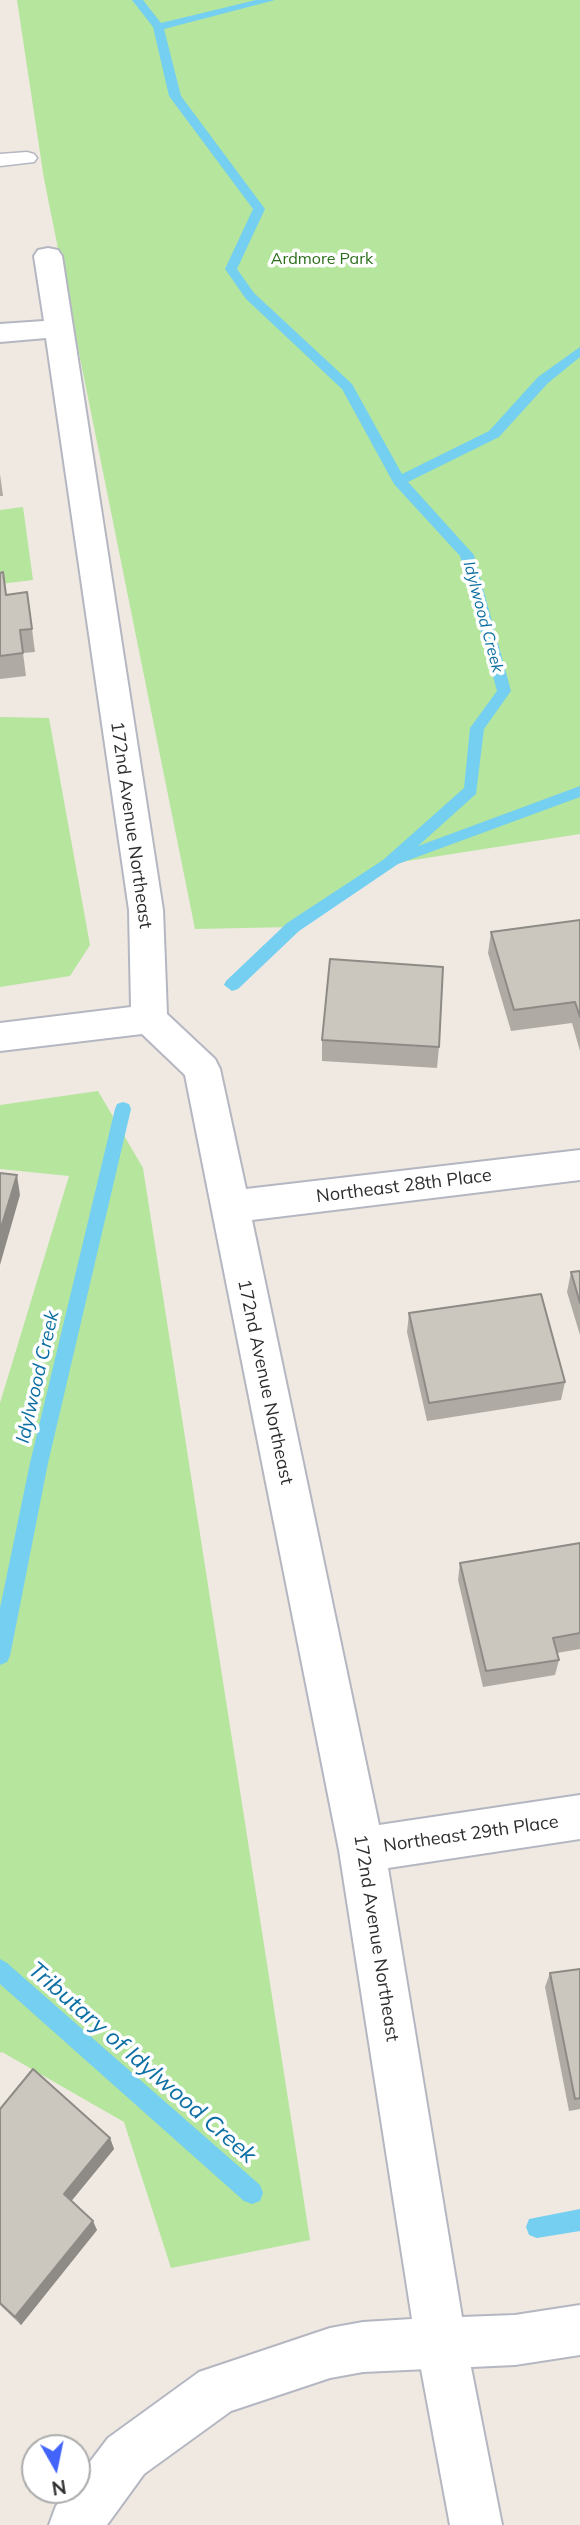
<!DOCTYPE html>
<style>
body{margin:0}
#map{position:relative;width:580px;height:2525px;overflow:hidden;background:#efe9e1;font-family:Mulish,sans-serif}
canvas{display:block}
.north{position:absolute;left:21px;top:2434px;width:70px;height:70px;box-sizing:border-box;background:#fff;border:2px solid #ababab;border-radius:50%;rotate:171deg;font-size:19px;font-weight:700;line-height:28px;text-align:center;color:#2e2e2e}
.north::after{content:'';display:block;margin:auto;width:24px;height:32px;background:#4264fb;clip-path:polygon(50% 0,100% 100%,50% 72%,0 100%)}
</style>
<div id="map">
<canvas width="580" height="2525"></canvas>
<div class="north">N</div>
</div>
<script>
const context = document.querySelector('canvas').getContext('2d');
context.lineJoin = 'round';
function fill(path, color) {
  context.fillStyle = color;
  context.fill(path, 'evenodd');
}
function stroke(path, color, width, dash) {
  context.strokeStyle = color;
  context.lineWidth = width;
  context.lineCap = dash ? 'butt' : 'round';
  context.setLineDash(dash || []);
  context.stroke(path);
}
function write(font, color, halo, rows, align = 'center') {
  context.font = font + ' Mulish,sans-serif';
  context.lineWidth = 7;
  context.setLineDash([]);
  context.textBaseline = 'middle';
  context.strokeStyle = halo;
  context.fillStyle = color;
  for (const [text, x, y, turn = 0] of rows) {
    context.save();
    context.translate(x, y);
    context.rotate((+turn || 0) * Math.PI / 180);
    context.textAlign = isNaN(turn) ? turn : align;
    if (halo) context.strokeText(text, 0, 0);
    context.fillText(text, 0, 0);
    context.restore();
  }
}
const green = new Path2D(`
 M17 0H580V834L388 864 293 927 195 929 44 179Z
 M23 507 33 580 0 584V510Z
 M0 717 49 718 90 945 70 976 0 987Z
 M98 1091 143 1168 310 2240 171 2268 124 2122 2 2052 0 2053V1403L69 1176 0 1169V1105Z`);
const stream = new Path2D(`
 M132 0H143L161 23 256 0H275L164 29 181 96 265 209 237 269 254 293 352 384 402 474 489 431 538 377 580 347V357L548 383 499 437 408 482 474 555 511 691 484 729 476 794 418 846 580 786V797L398 864 299 931 238 989 232 991 224 985 226 981 287 923 383 860 464 788 470 728 497 691 460 556 394 484 342 389 246 299 225 269 253 209 169 96 153 27Z
 M123 1102 129 1104 131 1109 48 1463 10 1656 7 1662 0 1665V1608L30 1463 115 1109 117 1104Z
 M0 1959 7 1963 260 2185 263 2193 260 2201 252 2204 244 2201 0 1984Z
 M580 2209V2231L537 2238 529 2235 526 2227 529 2219Z`);
const lane = new Path2D(`
 M27 152 34 154 37 158 34 162 0 166V154Z`);
const street = new Path2D(`
 M48 248 58 250 62 256 163 910 167 1014 215 1059 220 1069 246 1189 580 1150V1180L252 1220 379 1825 580 1795V1839L388 1868 462 2317 515 2315 580 2305V2355L515 2365 363 2372 330 2378 231 2411 144 2474 107 2525H49L56 2506 69 2490H77V2479L108 2438 199 2372 330 2328 363 2322 412 2319 339 1850 185 1075 142 1034 0 1051V1023L131 1007 129 910 46 338 0 342V324L44 321 34 256 38 250Z`);
const secondary = new Path2D(`
 M441 2317 459 2324 466 2342 502 2525H450L416 2342 423 2324Z`);
const wall = new Path2D(`
 M0 474 3 496H0Z
 M0 573 6 595 32 629 35 652 23 653 26 676 0 679Z
 M580 920V1051L572 1023 511 1031 488 953 491 932Z
 M322 1040 439 1047 437 1068 322 1061Z
 M580 1271V1335L567 1292 571 1272Z
 M409 1313 565 1382 561 1400 427 1421 407 1332Z
 M580 1543V1649L557 1653 559 1660 555 1675 483 1687 458 1580 460 1563Z
 M580 1969V2109L569 2111 545 1987 550 1973Z
 M0 2109 110 2138 114 2149 71 2201 97 2230 21 2325 0 2305Z`);
const shadedWall = new Path2D(`
 M17 1175 20 1195 0 1265V1231Z
 M110 2138 114 2149 69 2204 64 2194Z
 M93 2221 97 2230 21 2325 15 2317Z`);
const building = new Path2D(`
 M3 572 6 595 27 592 32 629 20 630 23 653 0 656V573Z
 M580 920V1017L575 1002 514 1010 491 932Z
 M330 959 443 967 439 1047 322 1040Z
 M0 1173 17 1175 0 1231Z
 M580 1271V1303L571 1272Z
 M541 1294 565 1382 429 1403 409 1313Z
 M580 1543V1633L553 1638 559 1660 486 1671 460 1563Z
 M580 1969V2098L575 2099 550 1973Z
 M33 2069 110 2138 64 2194 93 2221 15 2317 0 2303V2109Z`);
const farParknames = [
 ["Ardmore Park",322,259]
];
const farWaternames = [
 ["Idylwood Creek",483,617,75]
];
const streetNames = [
 ["172nd Avenue Northeast",131,825,82],
 ["Northeast 28th Place",404,1186,-7],
 ["172nd Avenue Northeast",265,1382,78],
 ["Northeast 29th Place",471,1834,-8],
 ["172nd Avenue Northeast",376,1938,81]
];
const waterNames = [
 ["Idylwood Creek",38,1377,-77]
];
const nearWaternames = [
 ["Tributary of Idylwood Creek",142,2063,41]
];
fill(green, '#b6e59e');
fill(stream, '#75cff0');
stroke(lane, '#b4b7c1', 3);
stroke(street, '#b4b7c1', 4);
stroke(secondary, '#b4b7c1', 4);
fill(lane, '#fff');
fill(street, '#fff');
fill(secondary, '#fff');
fill(wall, '#afaba4');
fill(shadedWall, '#8e8b86');
fill(building, '#cbc7bf');
stroke(building, '#8e8b86', 2);
write('16px', '#2c6e1b', '#fff', farParknames);
write('italic 16px', '#0d6fa3', '#fff', farWaternames);
write('18px', '#2e2e2e', '#fff', streetNames);
write('italic 19px', '#0d6fa3', '#fff', waterNames);
write('italic 23px', '#0d6fa3', '#fff', nearWaternames);
</script>
